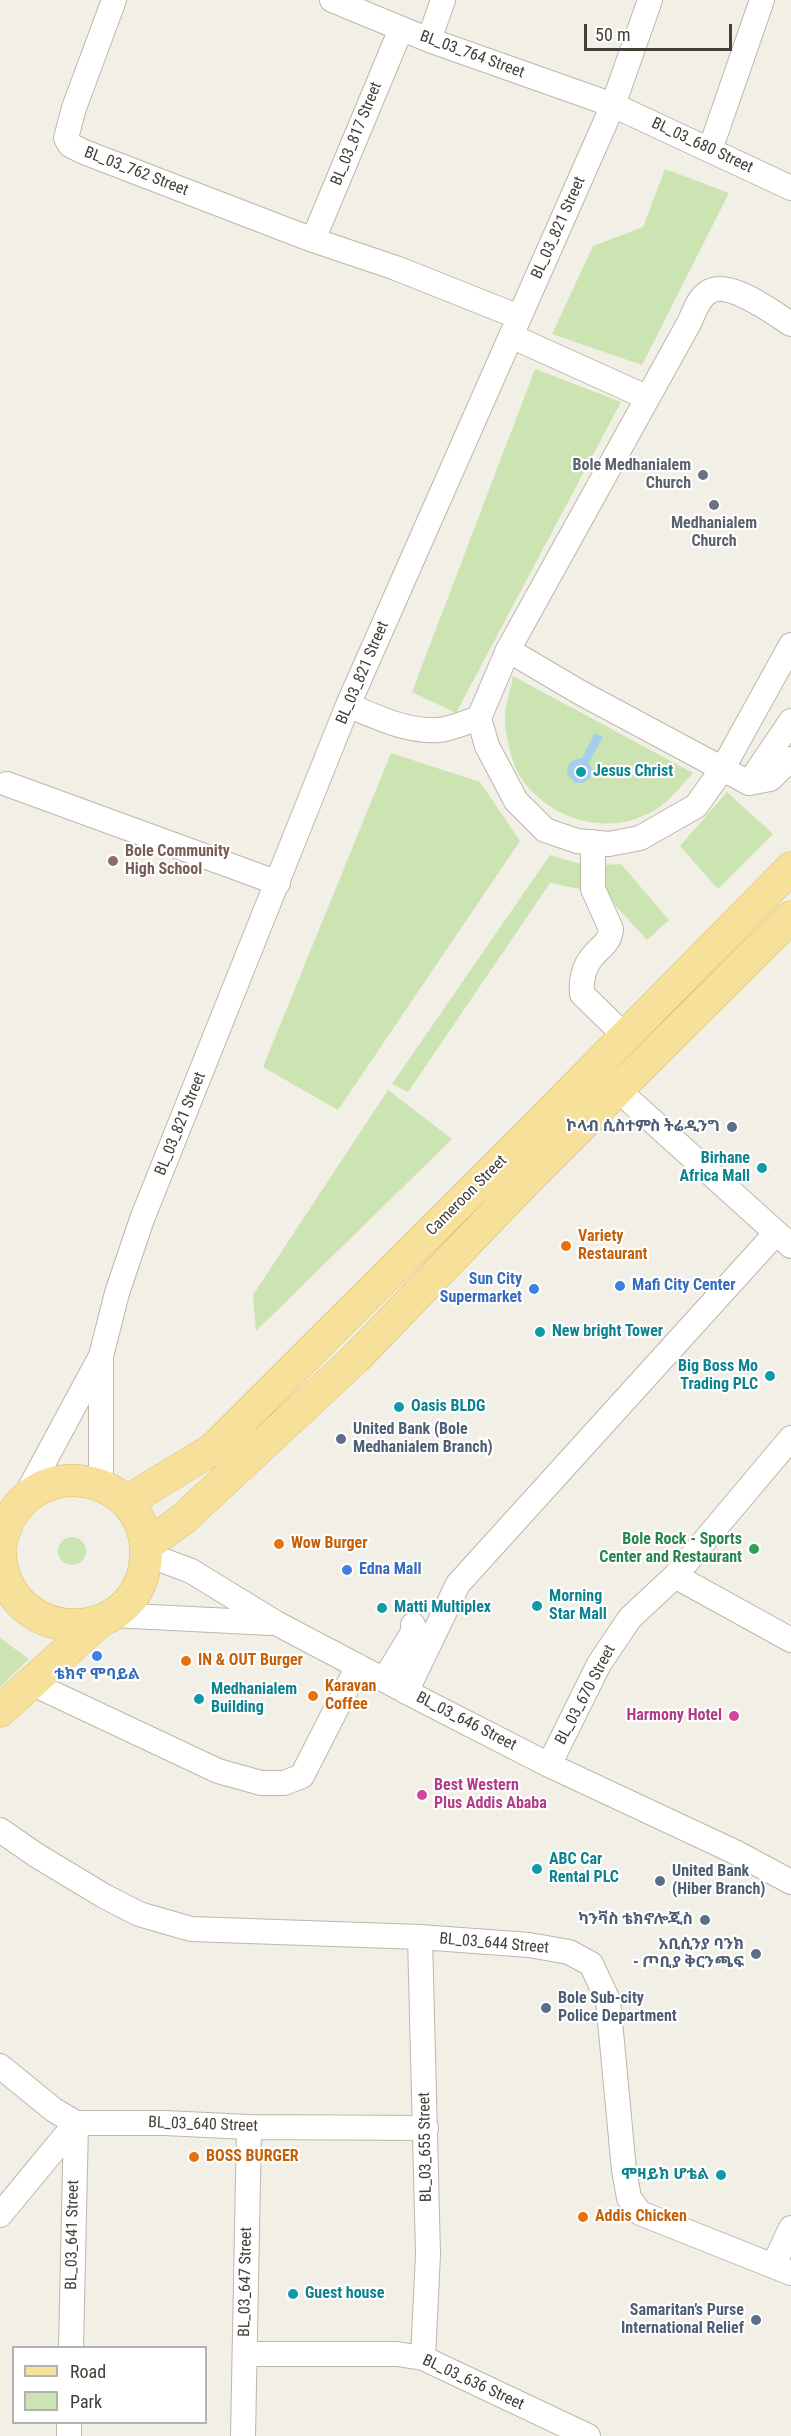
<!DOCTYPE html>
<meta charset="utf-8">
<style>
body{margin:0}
#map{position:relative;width:791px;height:2436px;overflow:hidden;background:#f2efe6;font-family:"Roboto Condensed",sans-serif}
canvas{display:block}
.legend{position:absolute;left:12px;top:2346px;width:195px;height:78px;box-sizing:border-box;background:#fff;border:2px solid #b4b2af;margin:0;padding:8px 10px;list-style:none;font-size:18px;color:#443f36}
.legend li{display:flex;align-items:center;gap:12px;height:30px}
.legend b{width:30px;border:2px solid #b4b2af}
.scale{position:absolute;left:584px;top:24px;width:148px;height:27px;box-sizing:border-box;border:3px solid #443f36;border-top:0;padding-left:8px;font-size:18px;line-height:21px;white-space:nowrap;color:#443f36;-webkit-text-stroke:4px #fff;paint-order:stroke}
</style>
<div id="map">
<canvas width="791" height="2436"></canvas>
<ul class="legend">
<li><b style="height:8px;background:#f7e09a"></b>Road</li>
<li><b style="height:16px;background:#cce4b1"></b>Park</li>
</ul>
<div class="scale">50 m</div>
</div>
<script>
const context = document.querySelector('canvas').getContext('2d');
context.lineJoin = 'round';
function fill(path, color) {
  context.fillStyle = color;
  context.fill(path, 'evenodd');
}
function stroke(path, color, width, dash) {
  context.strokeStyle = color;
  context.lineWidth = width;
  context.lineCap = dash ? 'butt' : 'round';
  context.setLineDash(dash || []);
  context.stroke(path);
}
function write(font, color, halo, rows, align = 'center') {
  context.font = font + ' "Roboto Condensed","Noto Sans Ethiopic",sans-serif';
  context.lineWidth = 4.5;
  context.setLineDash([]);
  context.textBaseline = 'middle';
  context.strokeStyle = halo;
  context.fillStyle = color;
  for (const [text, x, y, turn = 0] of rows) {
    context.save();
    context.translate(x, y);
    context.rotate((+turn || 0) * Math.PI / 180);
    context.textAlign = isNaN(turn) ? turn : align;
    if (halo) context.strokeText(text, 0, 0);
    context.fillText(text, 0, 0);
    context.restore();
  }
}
const green = new Path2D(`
 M665 169 729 193 642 365 552 334 593 246 643 227Z
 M535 369 621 402 456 713 412 692Z
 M513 676 693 773C683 783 673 797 661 806 615 839 552 823 521 778 513 767 505 735 505 721 504 707 511 690 513 676Z
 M391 753 480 782 520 841 338 1110 263 1067Z
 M727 792 773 834 718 889 680 846Z
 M550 855 584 865 580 889 550 883 408 1092 392 1084Z
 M621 864 669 920 647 940 604 893 605 865Z
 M388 1090 452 1139 256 1331 253 1295Z
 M58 1551a14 14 0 1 1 28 0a14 14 0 1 1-28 0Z
 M0 1638 29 1659 0 1687Z`);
const water = new Path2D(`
 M595 733 603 737 589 762 592 770 590 778 583 783H575L567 774C567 763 572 759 582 758Z`);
const minor = new Path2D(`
 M114 0 74 108 66 138 70 145 84 152 313 240 396 268 519 317
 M332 0 429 40 613 105 791 188
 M429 40 443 0
 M710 150 762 0
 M313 240 401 29
 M791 324C773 313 727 277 707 293 697 300 694 314 688 325L508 650 479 718 487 746 516 801 545 830 577 841 609 844 640 838 696 806 723 768 791 645
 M511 336 646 397
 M508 650 581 693 749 783 770 779 791 759
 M348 705C376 717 407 732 438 730 451 729 466 722 479 718
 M749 783 791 721
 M7 784 278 883
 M593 842V889L611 929C610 943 600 947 592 957 584 967 581 981 582 994L625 1036
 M618 1090 791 1246
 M101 1356V1486
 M25 1497 101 1356 117 1293 142 1219 348 705 613 105 650 0
 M146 1554 191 1571 276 1623 426 1702 549 1765 735 1852 791 1882
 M675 1576 791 1640
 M112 1615 271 1623
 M384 1680 415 1629 413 1625
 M31 1683 218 1771 261 1783H284L302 1776 358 1666
 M406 1692 458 1584 776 1233
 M549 1765 599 1664 630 1618 675 1576 791 1438
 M0 1830 36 1855 104 1896 139 1914 191 1929 420 1937 529 1945 569 1952 591 1964 608 2000 624 2170 629 2198 640 2213 791 2273
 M420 1937 428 2254 423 2358
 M0 2066 54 2110 76 2123H164L249 2127 426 2128
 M0 2215 76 2123
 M773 2266 791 2228
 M71 2348 76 2123
 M245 2354H397L423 2358 588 2436
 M69 2436V2422
 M243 2436 249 2127`);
const major = new Path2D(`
 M126 1502 213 1449 528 1135 791 868
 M146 1546 183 1519 357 1357 530 1177 791 917
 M0 1548C18 1443 159 1470 145 1565 132 1649 5 1645 0 1552
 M0 1711 99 1622`);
const markers = [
 [703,475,6,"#6b7280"],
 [714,505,6,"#6b7280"],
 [581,772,6,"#0f9aa8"],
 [113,861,6,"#8d6e63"],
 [732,1127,6,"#5c6f8a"],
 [762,1168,6,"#0f9aa8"],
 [566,1246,6,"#e8710a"],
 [620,1286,6,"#3f7fe0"],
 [534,1289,6,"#3f7fe0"],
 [540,1332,6,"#0f9aa8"],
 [770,1376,6,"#0f9aa8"],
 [399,1407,6,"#0f9aa8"],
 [341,1439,6,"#5c6f8a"],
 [279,1544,6,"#e8710a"],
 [754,1549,6,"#2e9e5b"],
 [347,1570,6,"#3f7fe0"],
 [537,1606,6,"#0f9aa8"],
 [382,1608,6,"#0f9aa8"],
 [97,1656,6,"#3f7fe0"],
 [186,1661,6,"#e8710a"],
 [313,1696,6,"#e8710a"],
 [199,1699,6,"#0f9aa8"],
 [734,1716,6,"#d1479c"],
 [422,1795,6,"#d1479c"],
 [537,1869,6,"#0f9aa8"],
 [660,1881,6,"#5c6f8a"],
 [705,1920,6,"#5c6f8a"],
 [756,1954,6,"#5c6f8a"],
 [546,2008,6,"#5c6f8a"],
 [194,2157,6,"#e8710a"],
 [721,2175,6,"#0f9aa8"],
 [583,2217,6,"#e8710a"],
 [293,2294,6,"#0f9aa8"],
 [756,2320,6,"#5c6f8a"]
];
const streetNames = [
 ["BL_03_764 Street",472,55,20],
 ["BL_03_817 Street",357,134,-68],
 ["BL_03_680 Street",702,146,25],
 ["BL_03_762 Street",136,172,21],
 ["BL_03_821 Street",559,228,-66],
 ["BL_03_821 Street",363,673,-67],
 ["BL_03_821 Street",181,1124,-68],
 ["Cameroon Street",467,1196,-45],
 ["BL_03_670 Street",586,1695,-62],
 ["BL_03_646 Street",466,1722,27],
 ["BL_03_644 Street",494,1944,5],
 ["BL_03_640 Street",203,2125,2],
 ["BL_03_655 Street",426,2147,-91],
 ["BL_03_641 Street",73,2235,-89],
 ["BL_03_647 Street",246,2282,-89],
 ["BL_03_636 Street",473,2383,25]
];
const worshipNames = [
 ["Bole Medhanialem",691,466],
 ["Church",691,484],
 ["Medhanialem",714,524,"center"],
 ["Church",714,542,"center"]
];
const cultureNames = [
 ["Jesus Christ",593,772],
 ["Birhane",750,1159,"right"],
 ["Africa Mall",750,1177,"right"],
 ["New bright Tower",552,1332],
 ["Big Boss Mo",758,1367,"right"],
 ["Trading PLC",758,1385,"right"],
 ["Oasis BLDG",411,1407],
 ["Morning",549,1597],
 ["Star Mall",549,1615],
 ["Matti Multiplex",394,1608],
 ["Medhanialem",211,1690],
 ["Building",211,1708],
 ["ABC Car",549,1860],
 ["Rental PLC",549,1878],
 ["ሞዛይክ ሆቴል",709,2175,"right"],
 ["Guest house",305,2294]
];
const educationNames = [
 ["Bole Community",125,852],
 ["High School",125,870]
];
const serviceNames = [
 ["ኮላብ ሲስተምስ ትሬዲንግ",720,1127],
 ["United Bank (Bole",353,1430,"left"],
 ["Medhanialem Branch)",353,1448,"left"],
 ["United Bank",672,1872,"left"],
 ["(Hiber Branch)",672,1890,"left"],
 ["ካንቫስ ቴክኖሎጂስ",693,1920],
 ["አቢሲንያ ባንክ",744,1945],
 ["- ጦቢያ ቅርንጫፍ",744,1963],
 ["Bole Sub-city",558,1999,"left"],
 ["Police Department",558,2017,"left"],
 ["Samaritan’s Purse",744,2311],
 ["International Relief",744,2329]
];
const foodNames = [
 ["Variety",578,1237],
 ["Restaurant",578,1255],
 ["Wow Burger",291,1544],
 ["IN & OUT Burger",198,1661],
 ["Karavan",325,1687],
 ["Coffee",325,1705],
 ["BOSS BURGER",206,2157],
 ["Addis Chicken",595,2217]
];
const shopNames = [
 ["Sun City",522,1280,"right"],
 ["Supermarket",522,1298,"right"],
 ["Mafi City Center",632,1286],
 ["Edna Mall",359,1570],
 ["ቴክኖ ሞባይል",97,1675,"center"]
];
const leisureNames = [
 ["Bole Rock - Sports",742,1540],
 ["Center and Restaurant",742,1558]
];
const hotelNames = [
 ["Harmony Hotel",722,1716],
 ["Best Western",434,1786,"left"],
 ["Plus Addis Ababa",434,1804,"left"]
];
fill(green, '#cce4b1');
fill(water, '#a6cdeb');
stroke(minor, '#bdb7a9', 26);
stroke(major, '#dbbd6b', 33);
stroke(minor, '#fff', 24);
stroke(major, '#f7e09a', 32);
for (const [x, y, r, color] of markers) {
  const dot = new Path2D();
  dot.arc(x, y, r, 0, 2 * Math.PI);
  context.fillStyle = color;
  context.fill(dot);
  stroke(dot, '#fff', 2);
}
write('16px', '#443f36', '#fff', streetNames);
write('bold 16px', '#5b616d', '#fff', worshipNames, 'right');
write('bold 16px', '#0d838f', '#fff', cultureNames, 'left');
write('bold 16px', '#785e54', '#fff', educationNames, 'left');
write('bold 16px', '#4e5e75', '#fff', serviceNames, 'right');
write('bold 16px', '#c56008', '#fff', foodNames, 'left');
write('bold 16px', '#366cbe', '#fff', shopNames, 'left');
write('bold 16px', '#27864d', '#fff', leisureNames, 'right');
write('bold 16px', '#b23c85', '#fff', hotelNames, 'right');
</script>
